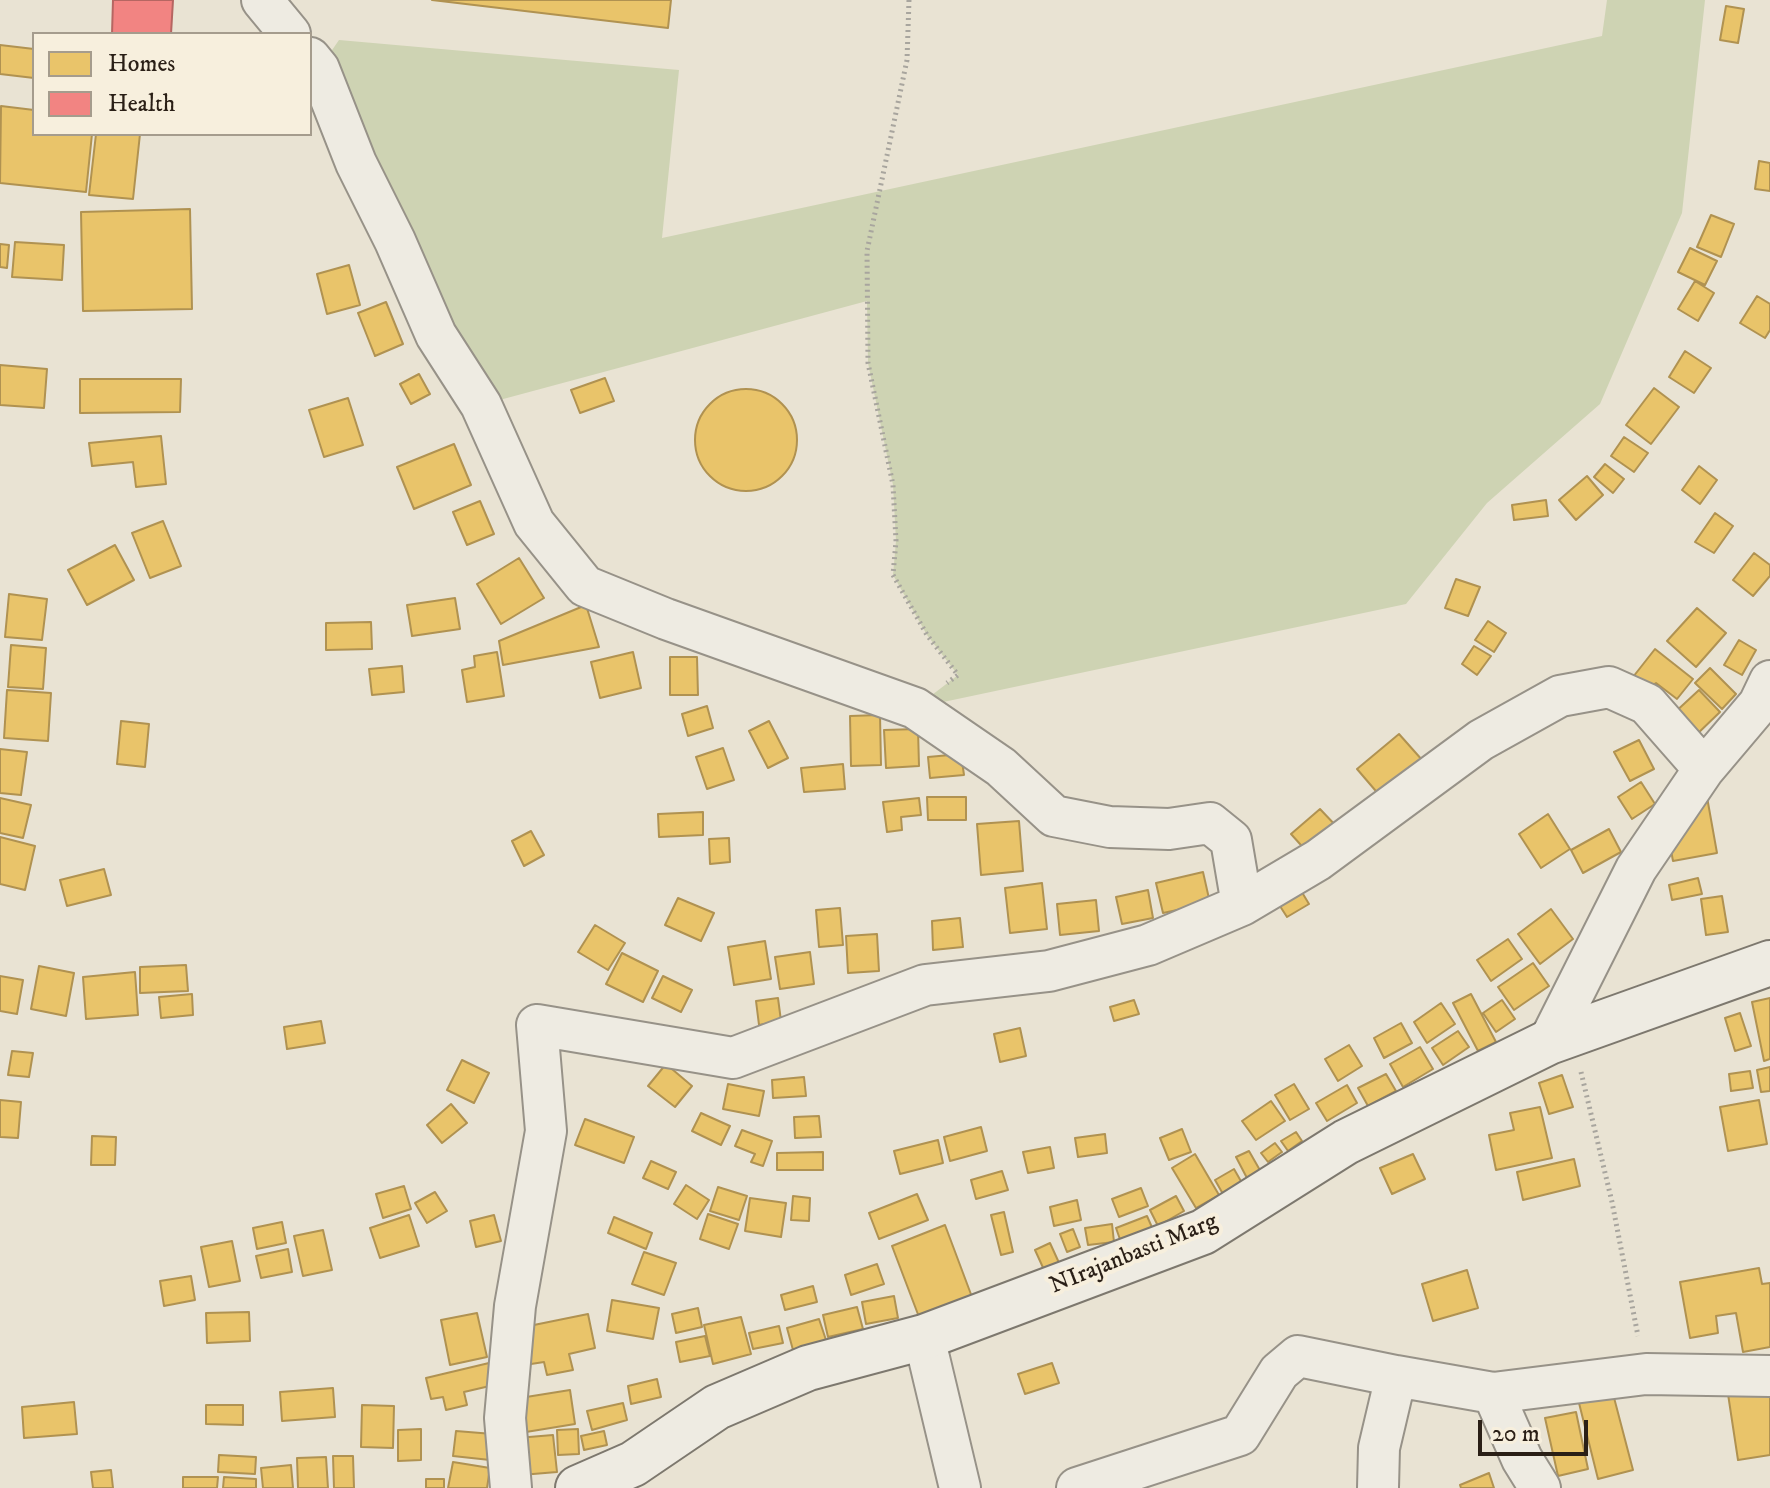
<!DOCTYPE html>
<style>
body{margin:0}
#map{position:relative;width:1770px;height:1488px;overflow:hidden;background:#e9e3d3;font-family:"IM FELL DW Pica",serif}
canvas{display:block}
.legend{position:absolute;left:32px;top:32px;width:280px;height:104px;box-sizing:border-box;background:#f7efdd;border:2px solid #a59c8d;margin:0;padding:10px 14px;list-style:none;font-size:24px;color:#2a1f16}
.legend li{display:flex;align-items:center;gap:16px;height:40px}
.legend b{width:40px;border:2px solid #a59c8d}
.scale{position:absolute;left:1478px;top:1420px;width:110px;height:36px;box-sizing:border-box;border:4px solid #2a1f16;border-top:0;padding-left:10px;font-size:24px;line-height:28px;white-space:nowrap;color:#2a1f16;-webkit-text-stroke:6px #f7efdd;paint-order:stroke}
</style>
<div id="map">
<canvas width="1770" height="1488"></canvas>
<ul class="legend">
<li><b style="height:22px;background:#e9c46a"></b>Homes</li>
<li><b style="height:22px;background:#f28482"></b>Health</li>
</ul>
<div class="scale">20 m</div>
</div>
<script>
const context = document.querySelector('canvas').getContext('2d');
context.lineJoin = 'round';
function fill(path, color) {
  context.fillStyle = color;
  context.fill(path, 'evenodd');
}
function stroke(path, color, width, dash) {
  context.strokeStyle = color;
  context.lineWidth = width;
  context.lineCap = dash ? 'butt' : 'round';
  context.setLineDash(dash || []);
  context.stroke(path);
}
function write(font, color, halo, rows, align = 'center') {
  context.font = font + ' "IM FELL DW Pica",serif';
  context.lineWidth = 8;
  context.setLineDash([]);
  context.textBaseline = 'middle';
  context.strokeStyle = halo;
  context.fillStyle = color;
  for (const [text, x, y, turn = 0] of rows) {
    context.save();
    context.translate(x, y);
    context.rotate((+turn || 0) * Math.PI / 180);
    context.textAlign = isNaN(turn) ? turn : align;
    if (halo) context.strokeText(text, 0, 0);
    context.fillText(text, 0, 0);
    context.restore();
  }
}
const green = new Path2D(`
 M1607 0H1705L1682 213 1600 404 1487 503 1406 604 915 708 958 675 927 635 893 575 896 541 893 485 868 363 867 301 481 405 319 69 339 40 679 70 662 238 1602 36Z`);
const homes = new Path2D(`
 M432 0H671L668 28Z
 M1726 6 1744 9 1738 43 1720 40Z
 M0 45 34 49V78L0 74Z
 M1 106 34 110V134H92L86 192 0 183Z
 M96 134H140L133 199 89 195Z
 M1759 161 1770 163V191L1755 189Z
 M190 209 192 309 83 311 81 212Z
 M1711 215 1734 224 1721 257 1697 247Z
 M15 242 64 245 62 280 12 277Z
 M0 244 9 245 7 268 0 267Z
 M1690 248 1717 261 1705 285 1678 272Z
 M349 265 360 305 327 314 317 274Z
 M1695 281 1714 293 1698 321 1678 309Z
 M1757 296 1770 304V330L1765 338 1740 323Z
 M386 302 403 344 375 356 358 313Z
 M1685 351 1711 368 1694 393 1669 377Z
 M0 365 47 369 44 408 0 405Z
 M419 374 430 394 411 404 400 384Z
 M605 378 614 401 580 413 571 390Z
 M80 379H181L180 412 80 413Z
 M1654 388 1679 407 1651 444 1626 425Z
 M695 440a51 51 0 1 1 102 0a51 51 0 1 1-102 0Z
 M348 398 363 445 324 457 309 410Z
 M161 436 166 484 136 487 133 462 92 466 89 443Z
 M1624 437 1648 453 1634 472 1611 456Z
 M454 444 471 485 414 509 397 467Z
 M1605 464 1624 479 1613 493 1594 477Z
 M1699 466 1717 480 1700 504 1682 490Z
 M1587 476 1603 495 1576 520 1559 500Z
 M1546 500 1548 516 1514 520 1512 505Z
 M480 501 494 534 467 545 453 512Z
 M1715 513 1733 526 1714 553 1695 542Z
 M163 521 181 566 150 578 132 533Z
 M115 545 134 580 87 605 68 570Z
 M1754 553 1770 565V576L1753 596 1733 580Z
 M519 558 544 598 501 624 477 584Z
 M1456 579 1480 587 1468 616 1445 608Z
 M9 594 47 599 42 640 5 637Z
 M455 598 460 629 412 636 407 605Z
 M586 605 599 647 503 665 499 641Z
 M1697 608 1726 633 1696 667 1667 641Z
 M1488 621 1506 633 1494 652 1475 640Z
 M371 622 372 649 326 650V623Z
 M1739 640 1756 650 1742 675 1724 665Z
 M11 645 46 648 43 689 8 687Z
 M1474 646 1491 656 1477 675 1462 664Z
 M1655 649 1693 679 1677 699 1656 683 1647 689 1633 677Z
 M497 652 504 696 467 702 462 670 475 667 474 656Z
 M633 652 641 688 600 698 591 662Z
 M670 657H697L698 695H670Z
 M402 666 404 692 372 695 369 669Z
 M1710 668 1736 694 1722 709 1695 683Z
 M7 690 51 693 48 741 4 738Z
 M1699 690 1720 712 1693 738 1672 715Z
 M707 706 713 728 688 736 682 714Z
 M880 715 881 765 851 766 850 716Z
 M121 721 149 724 145 767 117 764Z
 M769 721 788 758 768 768 749 731Z
 M918 729 919 766 886 768 884 730Z
 M1399 734 1423 761 1381 797 1357 769Z
 M1639 740 1654 769 1630 781 1614 752Z
 M723 748 734 780 707 789 696 757Z
 M0 749 27 752 21 795 0 793Z
 M961 754 964 775 930 778 928 757Z
 M843 764 845 789 804 792 801 768Z
 M1641 782 1655 804 1632 819 1618 797Z
 M927 797H966V820H928Z
 M1707 797 1717 853 1673 861 1670 845Z
 M0 798 31 805 23 838 0 833Z
 M919 798 921 815 901 817 902 830 887 832 883 802Z
 M1320 809 1338 828 1309 854 1291 834Z
 M703 812V835L659 837 658 814Z
 M1548 814 1570 849 1541 868 1519 834Z
 M1019 821 1023 871 981 875 977 824Z
 M1609 829 1621 852 1583 873 1571 850Z
 M531 831 544 855 524 866 512 841Z
 M0 837 35 846 25 890 0 884Z
 M729 838 730 862 710 864 709 839Z
 M104 869 111 895 67 906 60 880Z
 M1203 872 1210 903 1163 913 1156 883Z
 M1698 878 1702 894 1672 900 1669 885Z
 M1042 883 1047 929 1010 933 1005 888Z
 M1300 889 1309 904 1287 917 1278 903Z
 M1148 890 1153 918 1122 924 1116 897Z
 M1722 896 1728 932 1706 935 1701 899Z
 M678 898 714 913 701 941 665 925Z
 M1096 900 1099 931 1060 935 1057 904Z
 M840 908 843 945 819 947 816 910Z
 M1551 909 1573 939 1540 964 1518 934Z
 M960 918 963 947 933 950 932 921Z
 M595 925 625 943 608 970 578 952Z
 M877 934 879 971 848 973 846 936Z
 M1508 939 1522 959 1491 981 1477 960Z
 M765 941 771 979 734 985 728 947Z
 M810 952 814 984 780 989 775 957Z
 M622 953 658 971 643 1002 606 984Z
 M1533 963 1549 986 1514 1010 1498 987Z
 M186 965 188 991 140 993V967Z
 M39 966 74 973 66 1016 31 1009Z
 M135 972 138 1015 86 1019 83 977Z
 M0 976 23 980 17 1014 0 1011Z
 M663 976 692 990 681 1012 652 998Z
 M192 994 193 1015 161 1018 159 997Z
 M1471 994 1496 1042 1478 1051 1453 1003Z
 M778 998 781 1021 759 1025 756 1001Z
 M1770 998V1059L1764 1061 1752 1002Z
 M1134 1000 1139 1014 1114 1021 1110 1007Z
 M1502 1000 1515 1019 1496 1032 1483 1013Z
 M1441 1003 1455 1024 1427 1043 1414 1022Z
 M1740 1013 1751 1046 1735 1051 1725 1018Z
 M321 1021 325 1043 287 1049 284 1027Z
 M1401 1023 1412 1043 1384 1058 1374 1038Z
 M1020 1028 1026 1056 1000 1062 994 1034Z
 M1458 1031 1469 1047 1443 1065 1432 1048Z
 M1349 1045 1362 1066 1338 1081 1325 1059Z
 M1420 1047 1433 1069 1403 1087 1390 1064Z
 M12 1051 33 1053 29 1077 8 1075Z
 M462 1060 489 1073 474 1103 447 1090Z
 M666 1064 692 1086 675 1107 648 1086Z
 M1770 1067V1091L1761 1092 1757 1070Z
 M1750 1071 1753 1088 1731 1091 1729 1074Z
 M1386 1074 1396 1091 1368 1106 1358 1088Z
 M1562 1075 1573 1107 1549 1114 1539 1083Z
 M804 1077 806 1096 773 1098 772 1080Z
 M728 1084 764 1091 759 1116 723 1109Z
 M1294 1084 1309 1109 1290 1120 1275 1095Z
 M1347 1085 1357 1103 1327 1121 1316 1103Z
 M0 1100 21 1102 18 1138 0 1137Z
 M1759 1100 1767 1144 1728 1151 1720 1107Z
 M1271 1101 1285 1121 1256 1140 1242 1121Z
 M451 1104 467 1123 442 1143 427 1125Z
 M1540 1107 1552 1158 1496 1170 1489 1135 1514 1130 1510 1113Z
 M701 1113 730 1126 721 1145 692 1131Z
 M819 1116 821 1137 795 1138 794 1117Z
 M585 1119 634 1137 624 1163 575 1145Z
 M981 1127 987 1151 950 1161 944 1137Z
 M1182 1129 1191 1152 1169 1160 1160 1138Z
 M742 1130 772 1141 763 1166 751 1162 755 1154 735 1146Z
 M1296 1132 1302 1141 1288 1151 1281 1141Z
 M1105 1134 1107 1153 1078 1157 1075 1138Z
 M92 1136 116 1137 115 1165H91Z
 M938 1140 943 1163 900 1174 894 1151Z
 M1275 1143 1282 1152 1268 1162 1261 1153Z
 M1050 1147 1054 1168 1028 1173 1023 1152Z
 M1249 1151 1261 1172 1248 1180 1236 1157Z
 M823 1152V1170H777V1153Z
 M1195 1154 1219 1195 1196 1208 1172 1168Z
 M1413 1154 1425 1179 1392 1194 1380 1168Z
 M1574 1159 1580 1186 1523 1200 1517 1172Z
 M651 1161 676 1172 668 1189 643 1178Z
 M1234 1169 1242 1183 1223 1194 1215 1180Z
 M1002 1171 1008 1190 976 1199 971 1180Z
 M686 1185 709 1200 697 1219 674 1204Z
 M404 1186 411 1209 383 1218 376 1194Z
 M718 1187 747 1196 739 1220 710 1211Z
 M1141 1188 1148 1206 1119 1217 1112 1199Z
 M435 1192 447 1211 427 1223 415 1203Z
 M917 1194 928 1220 879 1239 869 1213Z
 M793 1196 810 1198 809 1221 791 1220Z
 M1176 1196 1184 1211 1158 1226 1150 1210Z
 M750 1198 786 1203 781 1237 745 1231Z
 M1077 1200 1081 1220 1054 1226 1050 1207Z
 M1004 1212 1013 1252 1001 1255 991 1215Z
 M708 1214 738 1224 729 1249 700 1239Z
 M409 1215 419 1246 380 1258 370 1228Z
 M494 1215 501 1241 476 1247 470 1221Z
 M1147 1216 1154 1232 1122 1245 1116 1228Z
 M614 1217 652 1233 646 1249 608 1233Z
 M282 1222 286 1243 257 1249 253 1228Z
 M1112 1224 1114 1242 1088 1245 1085 1228Z
 M945 1225 972 1297 919 1317 892 1246Z
 M1073 1229 1080 1247 1067 1252 1060 1234Z
 M323 1230 332 1270 303 1276 294 1236Z
 M232 1241 240 1281 209 1287 201 1247Z
 M1050 1243 1060 1265 1045 1272 1035 1250Z
 M288 1249 292 1272 261 1278 256 1256Z
 M644 1252 676 1263 664 1295 632 1284Z
 M877 1264 884 1284 851 1295 845 1275Z
 M1759 1268 1762 1284 1770 1283V1347L1743 1352 1736 1313 1716 1316 1718 1333 1690 1338 1680 1282Z
 M1467 1270 1478 1308 1433 1321 1422 1284Z
 M191 1276 195 1300 164 1306 160 1281Z
 M813 1286 817 1302 785 1310 781 1295Z
 M894 1296 898 1318 866 1324 862 1302Z
 M612 1300 659 1308 653 1339 607 1331Z
 M857 1307 863 1329 828 1337 823 1315Z
 M698 1308 702 1327 676 1333 672 1314Z
 M249 1312 250 1341 207 1343 206 1313Z
 M477 1313 487 1357 450 1365 441 1320Z
 M588 1314 595 1348 569 1354 573 1370 547 1375 544 1362 531 1364 524 1327Z
 M741 1317 751 1354 713 1364 704 1325Z
 M819 1319 826 1340 793 1350 787 1328Z
 M779 1326 783 1343 753 1349 749 1333Z
 M705 1336 710 1356 680 1362 676 1342Z
 M489 1363 494 1385 464 1392 467 1405 446 1410 443 1397 431 1399 426 1378Z
 M1052 1363 1059 1383 1025 1394 1018 1374Z
 M657 1379 661 1397 631 1404 628 1386Z
 M333 1388 335 1417 282 1421 280 1392Z
 M1770 1388V1455L1738 1460 1728 1394Z
 M570 1390 575 1424 526 1432 520 1398Z
 M1612 1390 1633 1470 1598 1479 1578 1399Z
 M74 1402 77 1434 24 1438 22 1407Z
 M623 1403 627 1420 592 1430 587 1411Z
 M206 1405H243V1425L206 1424Z
 M362 1405 394 1406 393 1448 361 1447Z
 M1576 1412 1588 1469 1558 1476 1545 1418Z
 M421 1429V1460L398 1461V1430Z
 M578 1429 579 1454 558 1455 557 1430Z
 M456 1431 493 1434 490 1460 453 1456Z
 M604 1431 607 1445 584 1450 581 1436Z
 M553 1435 557 1472 521 1475 517 1438Z
 M219 1455 256 1457 255 1474 218 1472Z
 M333 1456H353L354 1488H334Z
 M326 1457 328 1488H298L297 1458Z
 M453 1462 490 1468 487 1488H448Z
 M291 1465 293 1488H263L261 1468Z
 M111 1470 113 1488H93L91 1472Z
 M1489 1473 1494 1488H1461L1460 1485Z
 M183 1477H218L217 1488H183Z
 M224 1477 256 1479V1488H223Z
 M426 1479H444V1488H426Z`);
const health = new Path2D(`
 M113 0H173L171 34H112Z`);
const path = new Path2D(`
 M909 0 907 60 867 251 868 363 893 485 896 541 893 575 927 635 958 675 947 683
 M1581 1072 1612 1202 1638 1336`);
const street = new Path2D(`
 M262 0 290 34
 M310 58 319 69 356 163 395 241 436 335 481 405 534 523 585 586 666 619 915 708 1001 767 1054 816 1110 827 1169 829 1210 823 1231 840 1242 905 1318 860 1481 740 1560 696 1609 687 1647 704 1704 769
 M1549 1042 1636 869 1704 769 1759 704 1770 681
 M924 1337 960 1488
 M1493 1393 1522 1459 1540 1488
 M511 1488 505 1418 515 1306 546 1131 537 1025 733 1058 925 985 1049 971 1148 945 1242 905
 M1077 1488 1240 1435 1279 1372 1298 1356 1396 1376
 M1378 1488 1379 1448 1396 1376 1493 1393 1646 1374 1770 1376`);
const secondary = new Path2D(`
 M578 1488 633 1464 717 1407 808 1368 924 1337 1203 1232 1346 1142 1549 1042 1770 963`);
const streetNames = [
 ["NIrajanbasti Marg",1134,1255,-22]
];
fill(green, '#ced3b3');
fill(homes, '#e9c46a');
stroke(homes, '#b09251', 2);
fill(health, '#f28482');
stroke(health, '#b66662', 2);
stroke(street, '#979288', 44);
stroke(secondary, '#7d786e', 48);
stroke(path, '#a8a59e', 5, [2, 4]);
stroke(street, '#eeebe2', 40);
stroke(secondary, '#eeebe2', 44);
write('24px', '#2a1f16', '#f7efdd', streetNames);
</script>
